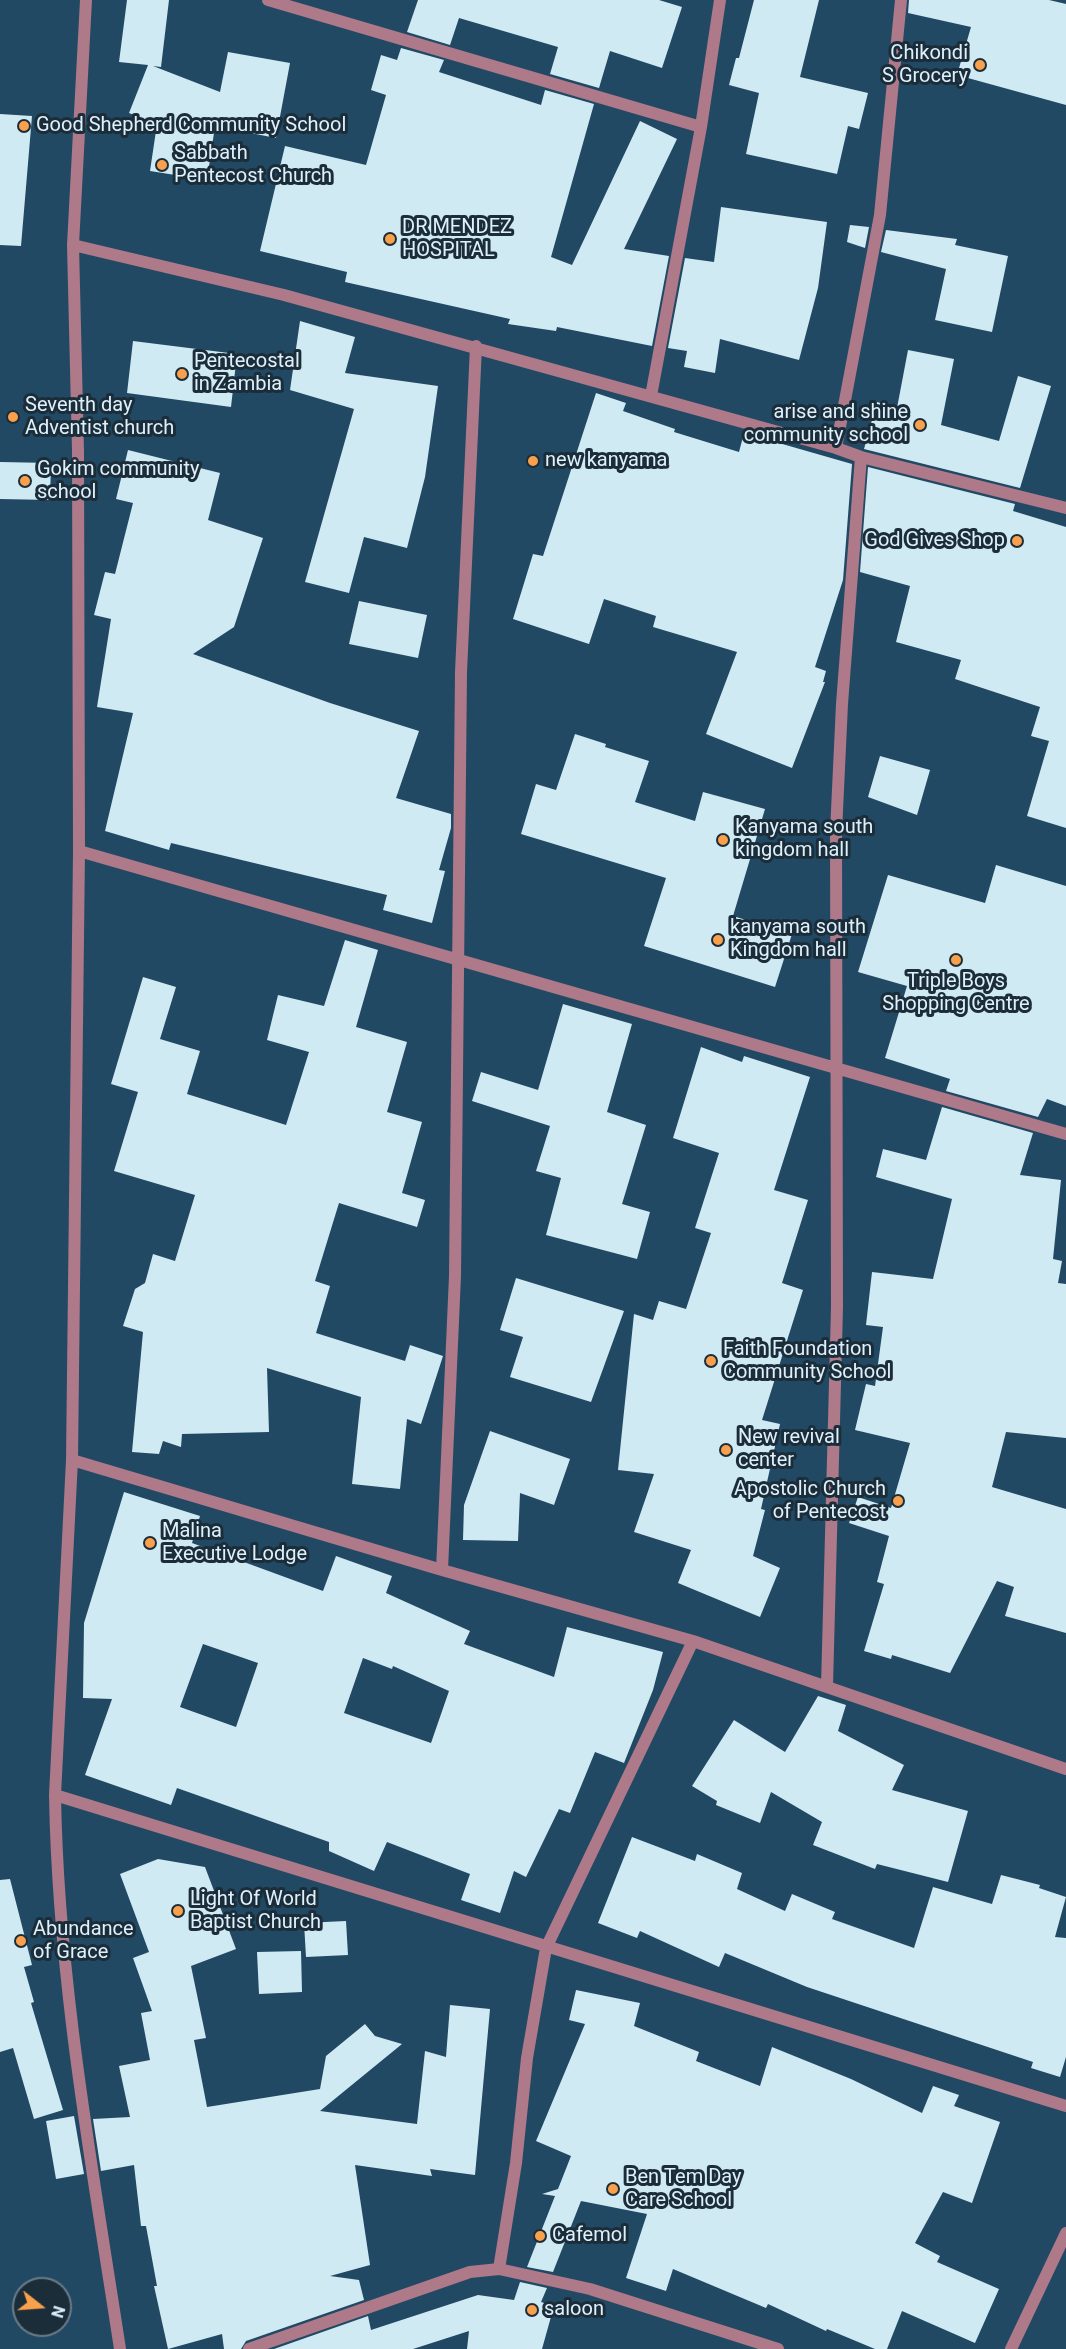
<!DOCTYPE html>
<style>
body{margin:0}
#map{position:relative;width:1066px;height:2349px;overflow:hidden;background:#214964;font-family:Roboto,sans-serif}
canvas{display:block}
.north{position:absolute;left:12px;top:2277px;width:60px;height:60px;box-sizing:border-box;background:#1c2d3a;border:2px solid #6a7b88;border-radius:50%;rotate:107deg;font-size:16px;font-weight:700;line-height:24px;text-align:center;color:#dff0fd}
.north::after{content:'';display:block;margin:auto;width:21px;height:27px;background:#f9a04d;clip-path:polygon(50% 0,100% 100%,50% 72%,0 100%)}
</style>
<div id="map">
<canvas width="1066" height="2349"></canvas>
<div class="north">N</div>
</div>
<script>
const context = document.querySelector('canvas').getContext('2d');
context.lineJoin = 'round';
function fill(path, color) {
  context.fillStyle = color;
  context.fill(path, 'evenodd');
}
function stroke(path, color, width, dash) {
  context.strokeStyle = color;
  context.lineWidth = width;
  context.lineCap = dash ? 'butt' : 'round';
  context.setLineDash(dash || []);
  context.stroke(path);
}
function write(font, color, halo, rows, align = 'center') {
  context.font = font + ' Roboto,sans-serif';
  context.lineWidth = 6;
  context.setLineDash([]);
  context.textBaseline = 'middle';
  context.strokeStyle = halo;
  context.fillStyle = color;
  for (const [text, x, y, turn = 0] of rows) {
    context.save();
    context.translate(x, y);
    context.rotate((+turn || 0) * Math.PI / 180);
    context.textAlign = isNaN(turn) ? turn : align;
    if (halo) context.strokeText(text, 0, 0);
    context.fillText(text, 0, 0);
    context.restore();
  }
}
const building = new Path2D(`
 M127 0H169L161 67 153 66 220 92 228 52 290 63 276 138 215 126 207 180 150 171 157 124 129 113 148 65 119 62Z
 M418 0H659L682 7 662 68 610 51 599 88 550 74 558 47 459 18 450 45 407 32Z
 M754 0H819L800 77 868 93 859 129 848 126 837 174 746 154 759 93 729 85 736 58H739Z
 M909 0H1049L1066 4V105L957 75 971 27 908 13Z
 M401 48 444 60 439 72 541 105 545 90 594 104 551 257 572 265 640 121 677 139 624 249 669 256 652 346 557 327 556 331 508 324 510 319 345 282 347 272 260 251 285 146 366 165 386 95 371 90 381 55 397 60Z
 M0 114 32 116 21 246 0 245Z
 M721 207 827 222 818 288 799 360 720 339 715 373 684 367 687 351 668 348 685 258 714 262Z
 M850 225 869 227 865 248 847 242Z
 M886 230 957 239 955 245 1008 256 992 332 935 320 946 269 881 252Z
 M300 321 355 337 345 373 438 386 425 477 407 548 364 537 349 593 305 582 354 409 290 390Z
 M133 341 237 354 231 407 127 393Z
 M908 350 954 359 941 425 999 441 1018 376 1051 386 1020 488 864 449 877 402 897 408Z
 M596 393 626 403 623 411 675 429 674 432 739 452 744 433 852 464 843 580 815 667 826 671 823 682H825L792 768 706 734 737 652 653 627 656 616 604 599 589 644 513 619 533 554 543 556Z
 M128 450 220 473 208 520 263 538 234 627 193 654 330 703 419 731 396 798 451 814V828L439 870 445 871 432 923 383 910 387 895 171 843 169 850 105 831 133 713 97 707 111 619 94 615 105 572 115 574 133 503 116 499Z
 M0 462 51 463 50 500 0 499Z
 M868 467 1015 504 1013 511 1066 527V828L1027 816 1049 741 1031 736 1040 707 955 679 961 660 896 642 910 586 860 572Z
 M359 601 427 615 418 658 349 644Z
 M575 734 606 744 605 747 649 761 635 802 695 821 703 792 765 809 733 916 792 934 775 987 644 946 666 878 521 834 536 784 556 790Z
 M880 756 930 770 917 815 868 797Z
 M996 865 1066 886V1106L1047 1099 1038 1117 946 1091 950 1079 885 1058 907 986 858 972 888 875 985 903Z
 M345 940 378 950 356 1027 407 1042 387 1112 422 1122 402 1193 425 1200 417 1227 339 1203 315 1281 330 1286 316 1333 405 1361 410 1345 443 1356 421 1424 407 1419 400 1489 352 1484 361 1397 267 1368 269 1432 182 1434 181 1447 163 1441 159 1454 132 1452 143 1332 123 1326 135 1289 145 1283 153 1254 175 1261 195 1195 114 1171 138 1092 111 1084 143 977 176 987 160 1039 200 1051 187 1094 286 1125 309 1052 267 1040 278 995 324 1006Z
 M563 1004 632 1024 607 1112 646 1125 622 1204 650 1212 637 1259 546 1235 561 1178 536 1171 550 1126 472 1101 481 1072 538 1090Z
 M701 1047 742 1062 744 1056 810 1077 774 1190 808 1200 782 1283 803 1290 762 1420 780 1424 761 1509 765 1510 753 1556 780 1568 760 1617 678 1583 691 1550 634 1532 654 1474 618 1470 634 1314 653 1320 659 1301 686 1309 711 1233 695 1228 719 1153 673 1138Z
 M942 1107 1033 1133 1020 1175 1061 1180 1053 1259 1062 1261 1058 1283 1066 1284V1438L1006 1432 992 1487 1066 1509V1633L1005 1616 1014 1587 997 1581 950 1673 892 1655 891 1659 864 1651 884 1584 877 1582 889 1536 849 1523 858 1497 891 1508 910 1443 855 1430 866 1384 875 1386 883 1327 866 1325 872 1272 933 1279 952 1199 876 1177 883 1149 926 1160Z
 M516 1278 624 1311 591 1402 510 1377 523 1337 500 1330Z
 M490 1431 570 1459 554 1505 520 1493 518 1541 463 1540 464 1505Z
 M124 1492 200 1516 192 1543 323 1591 336 1556 392 1576 386 1593 470 1631 464 1644 554 1677 567 1627 663 1652 653 1690 624 1763 595 1752 570 1813 559 1809 526 1877 514 1871 500 1913 461 1900 470 1874 387 1842 374 1871 329 1851V1842L177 1788 171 1805 85 1775 112 1699 83 1698 84 1623ZM203 1644 258 1663 236 1727 180 1707ZM363 1658 392 1669 393 1666 449 1691 431 1743 344 1713Z
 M818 1696 846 1705 838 1731 904 1765 892 1790 968 1811 948 1882 877 1864 875 1869 813 1845 822 1822 771 1792 760 1823 716 1805 717 1801 692 1786 734 1720 785 1752Z
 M632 1837 695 1861 697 1854 742 1873 737 1889 785 1911 792 1894 835 1912 832 1919 914 1948 933 1887 992 1904 1001 1875 1040 1885 1039 1888 1066 1897 1055 1937 1066 1938V2057L1060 2077 1031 2068 1033 2062 807 1987 725 1953 719 1967 640 1931 637 1938 598 1923Z
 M158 1859 205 1867 236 1949 191 1966 206 2038 194 2040 207 2107 320 2089 326 2056 365 2024 375 2036 402 2044 320 2111 417 2124 425 2051 446 2057 450 2005 490 2009 475 2175 430 2169 432 2176 355 2165 370 2265 330 2276 359 2280 364 2300 246 2341 241 2349H224L222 2334 168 2349 154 2286H157L146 2226H141L134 2165 101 2171 93 2119 130 2117 119 2066 150 2060 141 2013 152 2011 133 1958 149 1952 120 1874Z
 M10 1879 32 1965 24 1967 34 2002 31 2003 63 2110 34 2119 13 2048 0 2052V1880Z
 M346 1921 348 1955 306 1957 304 1923Z
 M301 1951 302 1992 259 1994 257 1952Z
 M576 1990 640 2003 634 2026 699 2052 696 2061 760 2086 772 2047 851 2079 922 2113 933 2086 959 2095 954 2106 1000 2122 972 2203 943 2192 915 2243 940 2256 937 2262 999 2289 975 2343 902 2311 887 2349H875L827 2329 826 2331 768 2304 766 2308 673 2269 666 2291 626 2278 647 2214 581 2201 553 2272 527 2267 555 2196 542 2194 558 2189 571 2156 536 2141 585 2024 569 2020Z
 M74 2116 84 2174 56 2179 46 2121Z
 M520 2282 547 2288 541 2302 554 2306 542 2349H467L469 2331 413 2349H274L368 2316 371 2330 478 2295 514 2300Z`);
const minor = new Path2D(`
 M86 0 73 245 78 451 79 851 72 1460 55 1795C58 1980 92 2166 120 2349
 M268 0 701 127
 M73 245 284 295 836 448 861 457 1066 508
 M651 396 701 127 720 0
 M836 448 880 215 901 0
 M79 851 1066 1134
 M72 1460 442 1570 693 1641 1066 1769
 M442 1570 455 1276 461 672 476 346
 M827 1686 837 1307 836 832 842 704 861 457
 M55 1795 1066 2106
 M499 2269 516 2163 527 2058 546 1948 693 1641
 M249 2349 470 2272 499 2269 590 2289 778 2349
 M1011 2349 1066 2233`);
const markers = [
 [980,65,6,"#f9a04d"],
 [24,126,6,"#f9a04d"],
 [162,165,6,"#f9a04d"],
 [390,239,6,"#f9a04d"],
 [182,374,6,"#f9a04d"],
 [13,417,6,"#f9a04d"],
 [920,425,6,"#f9a04d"],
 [533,461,6,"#f9a04d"],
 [25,481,6,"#f9a04d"],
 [1017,541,6,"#f9a04d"],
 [723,840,6,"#f9a04d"],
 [718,940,6,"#f9a04d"],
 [956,960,6,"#f9a04d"],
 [711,1361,6,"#f9a04d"],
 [726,1450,6,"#f9a04d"],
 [898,1501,6,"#f9a04d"],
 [150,1543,6,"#f9a04d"],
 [178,1911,6,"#f9a04d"],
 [21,1941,6,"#f9a04d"],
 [613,2189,6,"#f9a04d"],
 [540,2236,6,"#f9a04d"],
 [532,2310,6,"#f9a04d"]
];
const poiNames = [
 ["Chikondi",968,54,"right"],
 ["S Grocery",968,77,"right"],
 ["Good Shepherd Community School",36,126],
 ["Sabbath",174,154],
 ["Pentecost Church",174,177],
 ["DR MENDEZ",402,228],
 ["HOSPITAL",402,251],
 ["Pentecostal",194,362],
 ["in Zambia",194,385],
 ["Seventh day",25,406],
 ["Adventist church",25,429],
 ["arise and shine",908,413,"right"],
 ["community school",908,436,"right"],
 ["new kanyama",545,461],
 ["Gokim community",37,470],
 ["school",37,493],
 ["God Gives Shop",1005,541,"right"],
 ["Kanyama south",735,828],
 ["kingdom hall",735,851],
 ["kanyama south",730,928],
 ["Kingdom hall",730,951],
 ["Triple Boys",956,982,"center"],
 ["Shopping Centre",956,1005,"center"],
 ["Faith Foundation",723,1350],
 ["Community School",723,1373],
 ["New revival",738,1438],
 ["center",738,1461],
 ["Apostolic Church",886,1490,"right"],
 ["of Pentecost",886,1513,"right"],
 ["Malina",162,1532],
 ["Executive Lodge",162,1555],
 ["Light Of World",190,1900],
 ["Baptist Church",190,1923],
 ["Abundance",33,1930],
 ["of Grace",33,1953],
 ["Ben Tem Day",625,2178],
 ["Care School",625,2201],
 ["Cafemol",552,2236],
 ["saloon",544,2310]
];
fill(building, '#d0eaf3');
stroke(minor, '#ae7988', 12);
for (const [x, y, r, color] of markers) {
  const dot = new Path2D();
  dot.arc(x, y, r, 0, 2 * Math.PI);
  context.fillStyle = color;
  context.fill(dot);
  stroke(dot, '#1c2d3a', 2);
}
write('20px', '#dff0fd', '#1c2d3a', poiNames, 'left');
</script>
